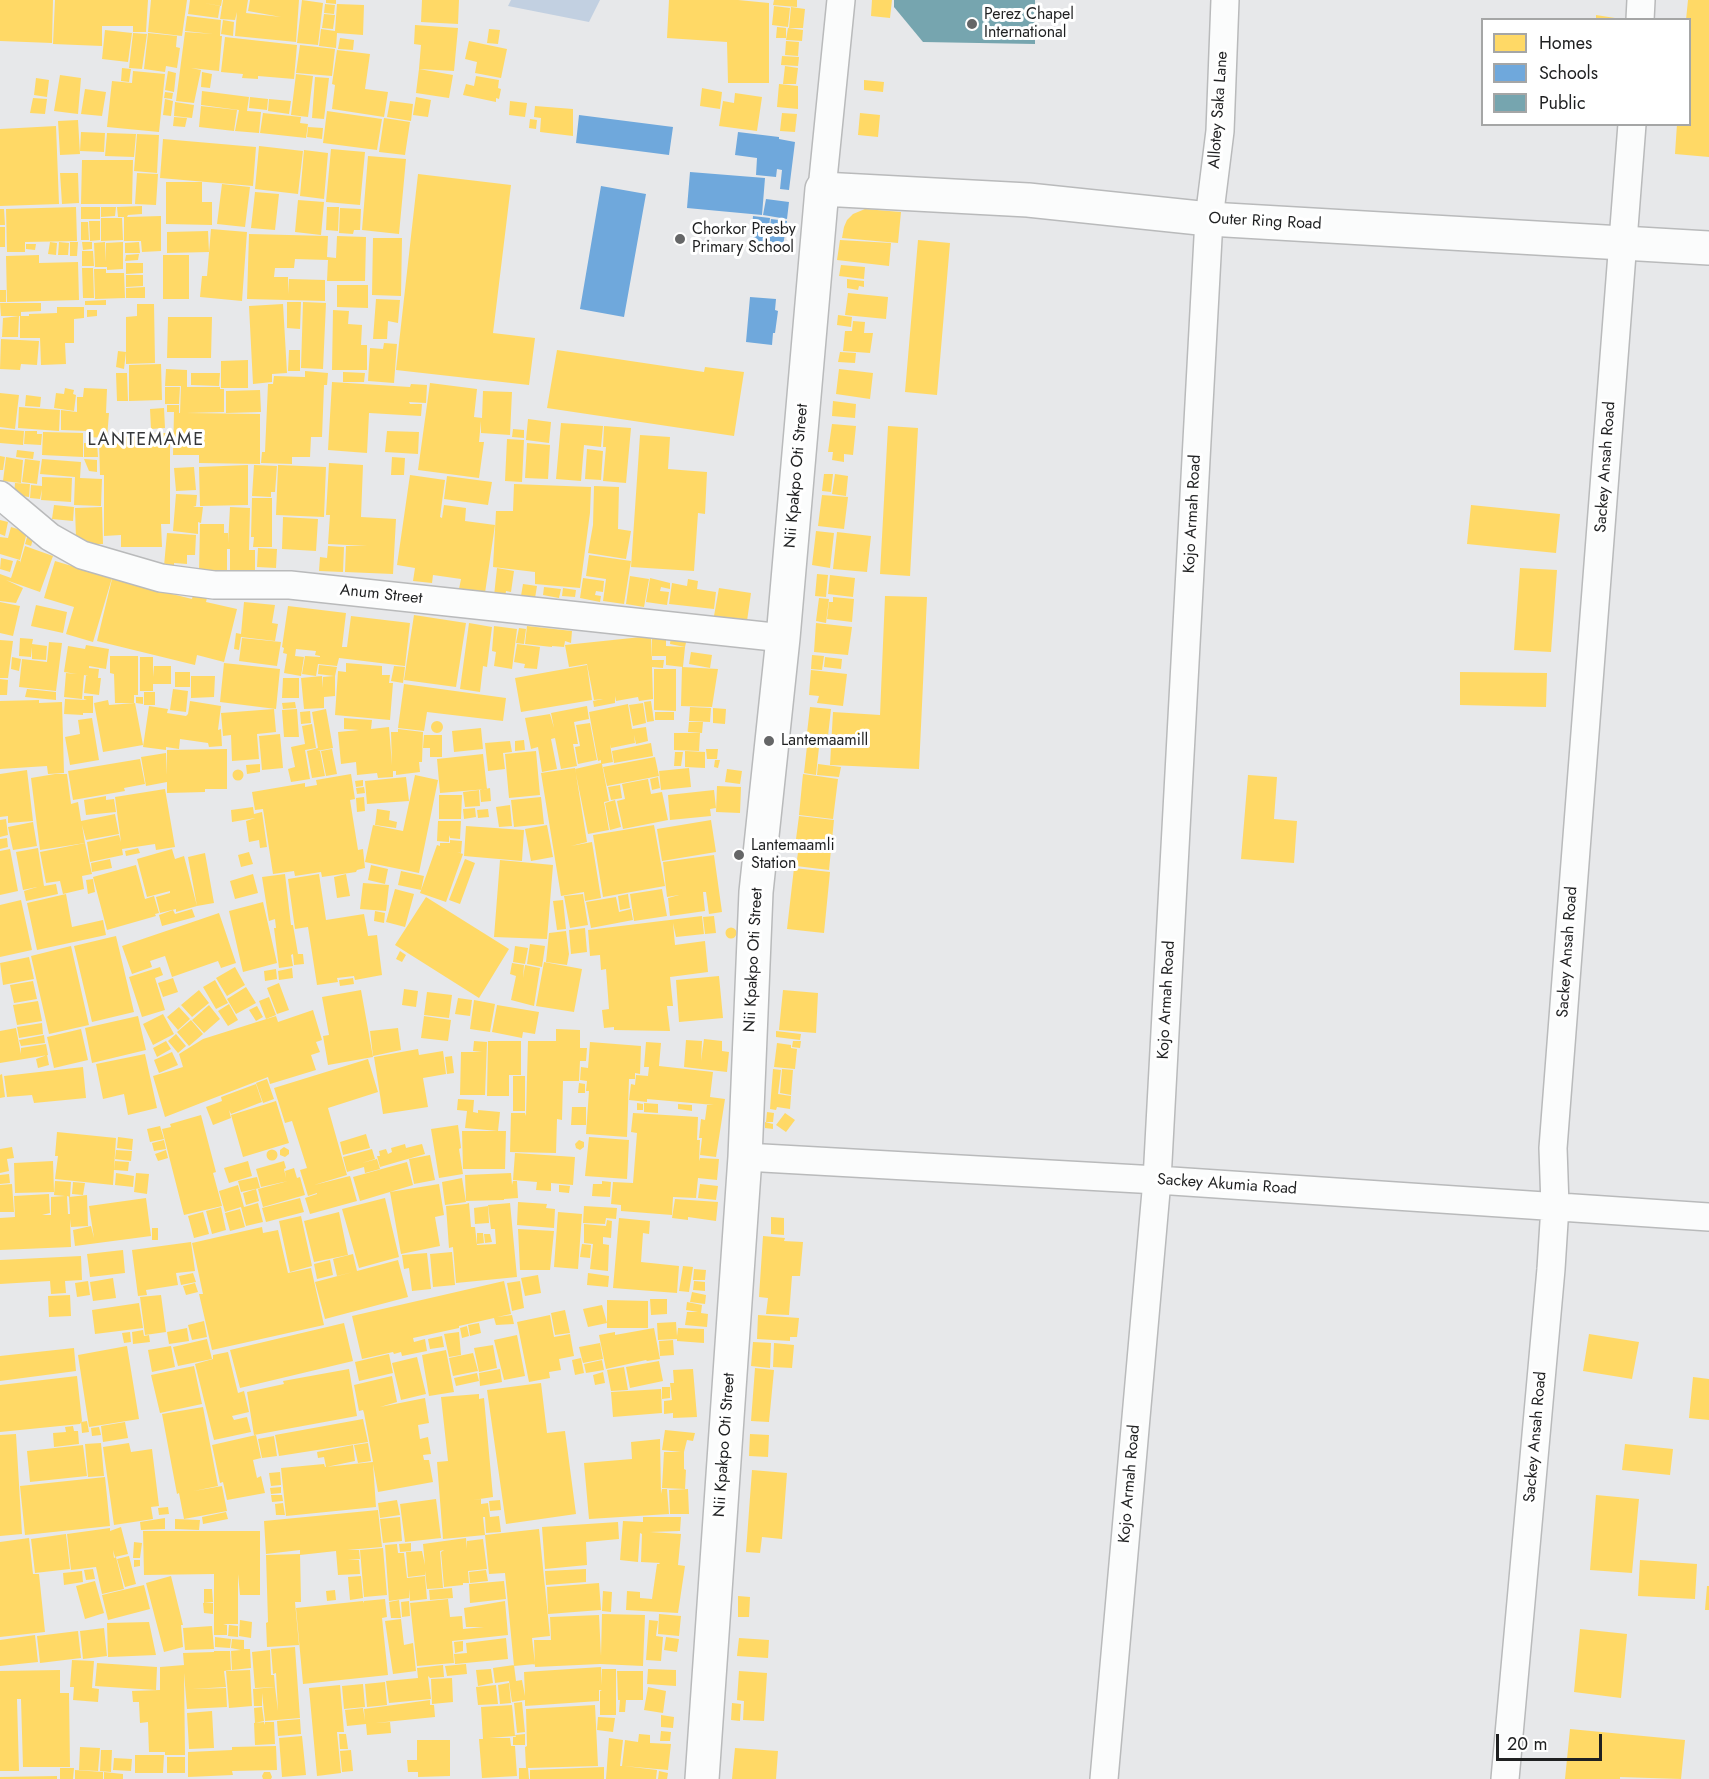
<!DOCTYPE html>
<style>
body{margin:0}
#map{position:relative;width:1709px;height:1779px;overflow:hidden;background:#e7e8ea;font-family:Jost,sans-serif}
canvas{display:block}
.legend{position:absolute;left:1481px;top:18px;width:210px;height:108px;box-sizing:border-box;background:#fff;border:2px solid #a5a6a6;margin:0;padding:8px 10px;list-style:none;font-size:18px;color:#1f2021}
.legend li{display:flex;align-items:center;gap:12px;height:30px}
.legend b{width:30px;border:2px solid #a5a6a6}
.scale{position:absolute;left:1496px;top:1734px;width:106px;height:27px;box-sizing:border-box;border:3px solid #1f2021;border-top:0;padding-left:8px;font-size:18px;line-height:21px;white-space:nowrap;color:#1f2021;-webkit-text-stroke:4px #fff;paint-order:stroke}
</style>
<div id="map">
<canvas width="1709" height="1779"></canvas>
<ul class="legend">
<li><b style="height:16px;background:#ffd966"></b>Homes</li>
<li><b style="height:16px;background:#6fa8dc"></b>Schools</li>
<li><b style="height:16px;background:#76a5af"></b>Public</li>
</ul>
<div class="scale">20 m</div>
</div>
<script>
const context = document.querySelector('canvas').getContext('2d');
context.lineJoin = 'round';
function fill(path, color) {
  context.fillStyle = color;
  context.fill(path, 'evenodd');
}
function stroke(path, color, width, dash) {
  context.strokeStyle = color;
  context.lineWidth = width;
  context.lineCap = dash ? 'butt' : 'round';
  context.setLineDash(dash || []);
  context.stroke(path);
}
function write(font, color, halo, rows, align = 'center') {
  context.font = font + ' Jost,sans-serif';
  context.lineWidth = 6;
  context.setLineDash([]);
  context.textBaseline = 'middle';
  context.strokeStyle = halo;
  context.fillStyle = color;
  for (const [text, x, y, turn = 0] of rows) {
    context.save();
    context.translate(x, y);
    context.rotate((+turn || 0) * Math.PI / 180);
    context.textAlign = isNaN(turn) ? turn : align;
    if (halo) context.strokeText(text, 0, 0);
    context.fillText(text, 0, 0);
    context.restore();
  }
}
const green = new Path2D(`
 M511 0H600L589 22 508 6Z`);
const homes = new Path2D(`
 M0 0H53L52 43 0 41Z
 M55 0H148L146 32H133V26H102V46L53 44Z
 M151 0H187L182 36 148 32Z
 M190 0H222L221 6 204 3 220 6 218 18 188 14Z
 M223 0H248L246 13 281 17 248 11 250 0H299L296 42 235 36 237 12 235 20 220 19Z
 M302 0 323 3 318 45 297 43Z
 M326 0H336V4L326 3Z
 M422 0H459L458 24 421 22Z
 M669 0H738L769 3V83H728L727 42 667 38Z
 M774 0H797V7L773 5Z
 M872 0H892L890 18 871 16Z
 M1688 0H1709V157L1675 154 1677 124H1690V20H1686Z
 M325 4 335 5 334 14 324 13Z
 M337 4 364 5 363 35 337 33 336 48 319 46 321 29 335 31Z
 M774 6 790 8 788 27 772 25Z
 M791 7 805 9 803 28H789Z
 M324 14 335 15 333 29 322 28Z
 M1596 15 1615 18V20H1596Z
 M187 16 221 20 220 36H222L219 71 191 68 201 70 194 103 176 101 185 32 213 34 185 31Z
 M223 20 234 22 233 36 221 34Z
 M415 25 458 28 454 71 419 69 421 45 414 44Z
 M777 27 786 28V38H776Z
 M788 28 803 30 802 41 786 40Z
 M489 29 500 30 498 44 487 43Z
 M105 30 132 33 128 62 102 59Z
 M133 33 147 34 142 69 129 68Z
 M148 33 177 36 176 47 180 48 177 68 166 66 165 72 144 69Z
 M225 37 297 45 294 79 258 76V79L242 78 243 74 221 72Z
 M340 38 354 40 353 50 338 49Z
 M469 41 507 49 501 78 475 73 477 62 465 59Z
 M786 41 799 42 798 56 785 55Z
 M300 45 335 49 332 76 296 73Z
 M337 50 370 54 365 89 388 92 384 117 332 109 335 85 332 84Z
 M782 56 799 57 798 66 781 65Z
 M785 66 798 68 796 84H783Z
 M122 68 131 69 129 82 121 81Z
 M419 69 453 75 449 98 416 93Z
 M133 71 165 74 159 132 107 127 112 81 132 83Z
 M168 71 176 73 174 92 165 90Z
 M202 72 212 74 210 88 201 87Z
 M296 74 313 76 308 117 291 115Z
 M60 75 81 78 78 114 54 111Z
 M476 76 499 80 498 88 501 89 499 99 496 98V102L463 95 466 84 474 86Z
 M315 77 329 78 324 119 312 118Z
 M36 78 49 80 47 97 34 95Z
 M864 80 884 82 883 92 864 90Z
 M779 84 798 86V109L777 107Z
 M702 88 722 92 720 109 700 106Z
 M85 89 106 92 102 116 81 114Z
 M202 91 249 97 247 111 261 112 259 133 235 131 239 110 201 105Z
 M165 92 173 93 172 99 164 98Z
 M735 93 762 97 757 131 719 126 723 101 734 103Z
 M250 97 268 99 267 110 249 108Z
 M416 97 431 100 428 117 413 115Z
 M33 98 47 99 45 114 30 113Z
 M165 99 173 101 171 116 163 115Z
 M269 99 291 101 289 114 268 111Z
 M390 101 413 104 411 121 387 117Z
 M510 101 527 103 525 117 509 115Z
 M175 102 194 105 192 118 174 116Z
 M201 106 237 110 234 131 199 127Z
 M535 106 573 109V136L540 132 541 118 534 117Z
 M327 111 382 119 377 150 323 143Z
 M263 113 301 117 300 123 308 124 306 138 260 133Z
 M782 113 797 114 795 132 780 131Z
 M860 113 880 115 878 137 858 135Z
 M174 117 187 118 185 127 173 126Z
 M384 118 410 122 405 155 379 152Z
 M530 119 537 120 536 129 529 128Z
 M78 120 80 154 60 155 58 121Z
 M56 126 59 204 0 206V129Z
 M308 127 323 128 322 139 307 137Z
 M81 132 105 133 104 152 80 151Z
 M107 133 136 134 134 157 105 156Z
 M137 134 159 135 157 173 134 171Z
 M163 139 256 147 253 186 160 178Z
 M259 146 303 151 298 194 255 189Z
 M331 149 365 152 360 205 326 202Z
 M304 150 328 153 324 199 300 196Z
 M368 156 406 159 399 234 362 230Z
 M82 160H133L132 204H81Z
 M60 173H78L79 203 62 204Z
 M137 173 158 174 156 205 135 204Z
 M418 174 511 185 493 333 535 338 529 385 396 370Z
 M166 182H202V202H212V225L166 224Z
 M222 184 250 187 245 227 217 224Z
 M255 192 279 194 275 230 251 228Z
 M298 200 324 202 321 235 295 232Z
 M142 206V214L128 215 127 217 161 216V251L142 252 141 241H124V217H118L117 207Z
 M76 207 77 241 25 242V252H7L6 209Z
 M81 207H100V219H81Z
 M101 207H116L115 216 101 217Z
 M327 207H339L338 231 326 230Z
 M340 208 361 209 360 230H354L353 234 339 233Z
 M0 209H4L5 225H0Z
 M865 209 901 212 898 243 842 238 844 227 847 220 853 214Z
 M101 218H122L123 240 101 241Z
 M89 221H100V240L90 241Z
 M81 222H88L89 240H81Z
 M0 227H5V247H0Z
 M211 229 247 232 242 301 200 297 202 276H207Z
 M208 231 209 252 167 253V232Z
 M249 234 328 236 327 257 336 258 337 236 366 237 365 281H327L328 260 295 259 294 268H275L274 277H288V294L289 279 325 280V301L247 299Z
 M373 238H402L401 296 372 295Z
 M840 240 891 243 889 266 837 260Z
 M918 240 950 243 937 395 905 392Z
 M50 242 57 243 56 255 48 254Z
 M59 242 69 243 68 255H58Z
 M70 242H78L77 256H70Z
 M82 242H92V249L83 250Z
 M105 242 106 262V243L123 242V269L107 270V267H95L94 243Z
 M139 242 140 253H125V243Z
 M26 244H36L35 250 26 249Z
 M82 251H93L94 266H82Z
 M139 254 138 260 125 261 126 255Z
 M39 255V263L78 262 79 300 7 302 6 256Z
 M163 255H189V299H163Z
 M126 263H143V273L126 274Z
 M841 265 865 267 864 279 839 276Z
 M82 268H93L94 298H83Z
 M94 269H106V273H124L125 298 95 299Z
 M126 275H143V286L126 287Z
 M847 279 864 281V287L859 286 858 290 847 288Z
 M337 285H368V308L337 307Z
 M145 287V298H126V288Z
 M0 290H6V302H0Z
 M848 293 888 297 886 319 845 315Z
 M376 299 400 300 398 323 388 321 387 339H373Z
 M106 300V305H85V301Z
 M287 302H301L300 329 287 328Z
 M303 302 326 303 323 369 301 368Z
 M0 303H41V311L21 312V316H1Z
 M137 304H154L155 363 126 364V317L137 316Z
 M283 304 287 373 272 374V382L253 384 249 306Z
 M57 307H84V318L74 319V343H65L66 364 41 365 40 338H20V316H29V314L57 313Z
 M87 310H97V316L87 317Z
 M333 310 349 311 348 324 362 325 361 345H367V370H332Z
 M838 315 852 317 851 327 837 325Z
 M19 316 18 337H2L3 318Z
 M168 317H212L211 358H167Z
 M853 321 865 322 864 333H873L870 353 843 351 845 331H852Z
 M1 339 39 341 37 365 21 364 20 370 0 369Z
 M384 343 397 344 394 383 368 381 370 348 383 349Z
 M289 350H300V371H288Z
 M557 350 704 372 705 367 744 372 734 436 547 408Z
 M118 351 126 352 124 369 116 367Z
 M840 352 856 353 855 363 838 362Z
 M248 360V388H221V361Z
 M161 364 162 400 129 401V365Z
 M166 369 187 370V387H220V389H224V412L187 413 260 414V464L199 463V455H173L174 412H167V405H179V413H180L181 386H165Z
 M839 369 873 373 870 399 836 394Z
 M305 371 328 373 327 385H324L322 437H311L310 457H292V464L261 463 262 452H265L268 384H273L274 376 305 377Z
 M343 372 365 373 364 382H343Z
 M116 373H127L128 401H117Z
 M191 373H220L219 386 191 385Z
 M332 382 410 387 411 384 427 385 426 403 409 402 410 404H422L421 416 369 413 367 453 328 450Z
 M430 383 477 389 474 417 482 418 483 391 512 392 510 435 481 433V421L479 442H484L479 478 418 470Z
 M165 387H180L179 404H165Z
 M65 388 74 390 73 394 76 395 74 411 54 408 56 393 64 394Z
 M84 388 107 389 106 413H109L107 438 88 437V431L61 430V410L77 412V397H83Z
 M260 390 261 412 226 413V391Z
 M0 393 19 395 15 429 0 427Z
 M26 395 41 397 40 407 25 406Z
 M833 401 856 404 855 418 832 416Z
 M19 407 60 410 59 431 18 428Z
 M164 408 165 428 151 429 150 409Z
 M528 419 551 422 549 443 526 440Z
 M561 423 603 426 601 447 584 445 581 481 556 479Z
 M832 424 856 426 853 455 844 454V462L832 460 833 452H828Z
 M604 426 631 428 626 483 603 481 606 447H603Z
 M888 426 918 428 910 576 880 574Z
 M0 429 24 431 23 445 0 443Z
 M513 429 524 430V438L512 437Z
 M25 431H37V434H42L41 445 24 444Z
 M387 431 419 432 418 454 385 452Z
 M43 432 83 433V457L42 455Z
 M110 433H170V524H161L162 547H121V535L104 536V475H100L99 440H110Z
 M640 435 670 437 668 469 707 472 705 514 698 513 694 571 631 567Z
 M507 439 524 440 522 482 505 481Z
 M84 443H97L98 457H84Z
 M527 443 550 445 548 479 525 478Z
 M587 449 603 451 601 480 585 479Z
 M17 450 34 452 33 459 16 457Z
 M0 456 5 457 3 470H0Z
 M6 457 23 460 21 483 3 481Z
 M392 457 405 458 404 475H391Z
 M25 459 40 461 37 484 22 482Z
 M42 459 81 462 80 478 102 479 101 506 74 505 75 477 40 474Z
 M84 459 97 460V472L89 471Z
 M329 463 363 465 361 517 396 519 393 574 345 572 346 546H367L328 544 330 515H326Z
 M248 465V505L200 506 199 467Z
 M254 465 277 466 275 492H271V497L252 496Z
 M278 465 326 467 324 517 276 515Z
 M194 467 196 490 176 491 174 468Z
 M824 474H833L831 492 822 491Z
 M835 474 848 476 846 496 832 494Z
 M410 475 445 480 440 517 442 518 444 505 466 508 465 521 495 525 485 593 459 589 461 579 433 575 432 583 413 581 415 568 397 565Z
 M447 476 492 482 488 505 444 499Z
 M42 477 72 478 71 502 41 500 42 489 40 499 30 498 31 485 42 486Z
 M15 483 30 484 29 497 14 495Z
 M514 484 591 487 590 513 580 588 535 584V572L493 567 496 511H513Z
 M594 486 619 487 618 529 631 531 626 559 588 553 593 525Z
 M176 494 197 495 196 506 193 507H203L201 523 198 522V534L173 531Z
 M822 495 848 497 844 529 818 526Z
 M252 498H272V547H253L254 537H251Z
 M54 505 74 507 73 521 52 519Z
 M1471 505 1560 514 1556 553 1467 544Z
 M102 507 103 544H88L76 538 75 508Z
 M230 507 250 508 249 550H255V574H230V549H227V573H199L200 524H224V533H228V543Z
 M283 517 318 519 316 551 282 549Z
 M0 520 8 522 5 536 0 534Z
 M11 527 27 532 20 560 0 554V537L8 538Z
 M816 531 834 533 830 568 812 565Z
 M837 532 871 536 867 572 833 569Z
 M167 533 196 535 195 555H187V564L174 563V566H164Z
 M28 534 34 536 31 546 25 544Z
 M25 546 53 556 40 592 6 580 23 588 16 603 0 601V574L11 578 17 560 20 561V563Z
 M328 546 344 547 343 572 319 571 320 557 327 558Z
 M258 548 277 549 276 568 257 567Z
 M589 555 631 561 624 604 603 601 606 579 586 576Z
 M1 558 13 561 10 572 0 569Z
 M55 561 112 578 93 642 66 634 74 607 44 598Z
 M497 568 514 571 511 592 506 591 505 598 494 596Z
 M1520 568 1557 570 1551 652 1514 650Z
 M817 574 828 575 826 597 815 596Z
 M830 575 855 578 853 597 828 594Z
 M630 576 649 579 644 607 626 604Z
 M583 578 604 581 603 592 596 591 595 595 601 596 600 602 580 598Z
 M650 578 670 583V589L661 587 660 591 669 592 667 605 646 602Z
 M112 579 192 599 193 595 207 598 206 602 237 609 224 662 197 655 195 665 97 641Z
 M688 579 698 581 697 589 716 592 714 609 669 604 672 583 687 586Z
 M523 584 537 586 535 598 521 596Z
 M544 587 561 589 559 598 543 595Z
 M563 588 576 590 575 597 562 596Z
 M719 588 751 593 747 621 714 616Z
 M885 596 927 597 919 769 830 765 833 712 880 715Z
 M833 597 854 599 852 622 827 619 829 602H833Z
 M819 598 829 599 826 623 816 621Z
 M0 602 20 606 13 636 0 633Z
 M244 602 275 605 272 623 278 624 275 641 241 637 239 650 234 649 236 633 241 634Z
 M36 605 67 612 63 633 31 626Z
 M288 606 346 613 342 647H347L351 616 410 623 405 666 339 658 337 666 318 664 316 676 302 674 305 656 320 657V656L315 655 316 651 296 649 295 656 304 657 301 676 284 673 287 654 283 653 284 648 282 647Z
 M414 615 466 623 456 687 404 680Z
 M469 623 492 627 487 667 483 666 480 692 460 689Z
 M816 623 852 627 848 655 814 652Z
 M494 626 517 629 512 669 494 666 496 652 492 651Z
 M527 626 572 631 571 643 565 641 564 647 552 646V647L525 644Z
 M519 628 526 629 524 644 516 643Z
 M671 635 687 638 685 647 670 644Z
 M651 636 652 660H664L663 668 652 667 653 699 639 701 638 697 616 701 615 696V703L594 707 593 701 603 699 594 700 587 664 569 667 565 645Z
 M20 638 33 639 32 644 47 646 46 660 32 659V647L31 657 19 656Z
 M242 638 281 642 277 666 239 661Z
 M652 639H666V646L685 647 683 667 666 665V656H652Z
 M0 640 13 641 8 678H0Z
 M49 642 62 643 56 691 19 687 22 659 47 662Z
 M517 644 540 647 537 669 524 668 525 664 514 662Z
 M86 645 109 649 106 669 89 666V668L99 669 98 678H101L99 695 84 693 86 676H88L84 675 82 699 64 697 66 673 77 674 64 672 68 646 85 649Z
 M691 652 712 655 710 668 689 664Z
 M812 655 824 656 822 670 811 669Z
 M110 656H138V695H134V703H115L114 674 110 673Z
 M12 657 21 659 19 671 11 669Z
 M140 657H153V677L154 666H171V684H153V691H140Z
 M825 657 842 659 841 669 824 667Z
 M224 663 280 669 276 709 220 702Z
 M346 663 382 666V675H390L389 683H393L390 720 335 715 338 671 346 672Z
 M319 665 337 667 335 676V696L324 697V708L304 709 301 678 322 676 323 688V677L334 676 318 674Z
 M587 665 592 700 521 712 515 678Z
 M394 666 405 667 403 683 391 681Z
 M682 667 718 669 712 707 681 706Z
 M654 669H676V711L654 710Z
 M811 670 847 674 843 706 817 703 819 696 809 695Z
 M175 672H190V687H175Z
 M1460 672 1547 673 1546 707 1460 705Z
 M191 676H215L214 697 191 698Z
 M283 678H299V698H282Z
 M0 679 8 680 7 695H0Z
 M404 684 506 698 503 721 427 712 424 731 398 728Z
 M27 689 56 692V700L25 697Z
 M173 689 188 691 186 712 170 710Z
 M144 692H155V705H144Z
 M84 696H93V713H83V715L64 714 65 699 87 700 84 699Z
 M136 697H143V704L136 703Z
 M39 700V703L62 702 64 773 48 774 47 766 0 769V701Z
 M108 700 109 705 135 703 143 745 103 752 94 703Z
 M190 701 221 706 218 730 221 729 222 746 209 747 208 743 180 739 179 749 166 747V750L143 747 149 706 168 709 167 713 186 716 188 714Z
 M651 701 654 721 647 722 644 702Z
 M295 702 296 708 283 709 282 703Z
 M643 703 646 723 633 726 629 705Z
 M628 704 632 729 646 727 648 741 636 744 634 735 635 743 611 748 610 744 613 762 602 764 609 801 604 802 609 830 588 834 575 769 601 763V760L598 761 589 712Z
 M587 706 589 719 574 722 578 744H573L577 766 561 769 555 738 551 739 557 769 542 772 538 747 531 749 525 718 550 714 554 728 551 713Z
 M690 707 711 708 710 722 689 721Z
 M810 707 831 709 828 736 807 733Z
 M713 708 726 709 725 724 713 723Z
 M274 709 276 732 257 734 259 759 232 761 231 735 223 736 221 713Z
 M297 709 299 737H284L282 710Z
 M326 709 333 748 317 751H320L325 776 312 778 307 751 318 748 312 712Z
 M310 711 311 723 301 724 300 712Z
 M655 712H674V720H655Z
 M92 718 99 760 70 765 65 737 80 734 78 720Z
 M344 718 372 720 371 729 389 727 392 765 391 732H398V729L423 732 422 762H419L420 772 396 775V771H393V777L378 778 377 773 357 775 356 762 341 764 338 732 359 730 344 729Z
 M431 727a6 6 0 1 1 12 0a6 6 0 1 1-12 0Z
 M689 722H703L702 733 688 732Z
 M590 723 597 760 578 764 575 747 580 746 576 725Z
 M312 724 316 748 305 750 310 779 291 782 288 769 295 767 291 747 305 744 302 726Z
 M481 728 483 749 454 752 452 731Z
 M674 733H700L699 751 674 750Z
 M280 734 283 768 262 770 259 736Z
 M424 735H442V757H430V748H423Z
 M808 737 820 738 816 775 804 773Z
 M524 740 525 750 515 751V741Z
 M510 741 512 752 503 753 505 769 488 771 485 743Z
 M651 743 653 756 614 763 612 751Z
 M227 749V789H205V792L167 793V782L146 786 141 757 166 753 167 775V750Z
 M332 749 337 774 326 776 321 751Z
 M706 749H718L717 759H707Z
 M536 751 540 795 509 798 505 754Z
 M685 751 705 752V768L685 767Z
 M675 752H683L681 766H674Z
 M483 754 487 789 440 793 437 759Z
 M655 757 659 776 607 786 603 767Z
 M140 759 145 784 124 788 125 791 73 800 68 771Z
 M715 760H720L718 768 714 767Z
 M260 764V772L247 774 246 765Z
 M818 764 841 767 839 777 817 775Z
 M575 768 587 842 571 846 592 842 601 898 585 901 584 892 561 896 541 773Z
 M689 768 691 787 661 790 659 771Z
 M727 769 742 771 740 784 725 782Z
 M232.5 775a5.5 5.5 0 1 1 11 0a5.5 5.5 0 1 1-11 0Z
 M27 770 33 821 8 823V816L0 817V774Z
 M55 774H67L71 804 78 802 81 821 115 814 119 834 86 840 82 825 85 843 40 850 31 778Z
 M351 774 355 799 350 800 358 850 363 849 365 868 357 870 356 872 322 877 321 872 295 876 294 871 273 874 263 809 255 810 252 792 305 783V787L317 785 316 780Z
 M803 774 838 779 833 819 799 815Z
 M415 775 438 780 419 873 365 862 373 825 403 831Z
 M1248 775 1277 777 1274 819 1297 821 1294 863 1241 859Z
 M406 777 409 801 367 804 365 781Z
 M658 777 660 788 652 790 650 779Z
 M648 779 651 794 662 792 668 820 623 829 617 801 625 799 622 784Z
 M363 780V786L356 787 355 781Z
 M620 785 622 798 611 800 608 787Z
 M717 786 741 787 740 813 716 812Z
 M364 787 365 793 357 794 356 788Z
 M490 788 491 801 481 802 480 790Z
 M165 789 175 847 156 850 155 844 122 849 123 855 90 862 87 842 119 835 121 842 115 797Z
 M479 790 480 806 465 807 463 792Z
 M714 790 716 808 710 809 711 816 670 820 668 795Z
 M439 795H462L461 819H439Z
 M106 796V800L114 799 116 812 86 815 84 800Z
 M364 797 365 811 357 812 356 798Z
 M541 797 544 824 514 827 511 800Z
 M615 800 621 827 610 830 605 803Z
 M510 805 512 826 499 827 496 807Z
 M253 807 254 814 262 812 267 847 260 848 259 840 249 842 246 821 255 818 232 822 231 810Z
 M475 808 476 817 464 819 463 809Z
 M377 809 390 811 389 820 397 822 396 828 375 825Z
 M488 809 489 817 478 818 477 810Z
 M799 816 834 820 829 870 796 866 800 839H796Z
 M6 819 8 835 0 837V820Z
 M711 820 716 852 662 861 657 829Z
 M438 821H461L460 839 450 838 449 835V842L437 841Z
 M33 822 37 846 13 850 8 827Z
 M547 825 553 857 531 861 525 829Z
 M654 825 665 886 603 897 593 835Z
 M466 826 524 830 522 861 464 856Z
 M7 838 8 847 0 849V839Z
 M450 840 462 841 461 853 457 852 463 854 446 902 420 893 437 845 440 846V843H450Z
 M85 843 92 874 82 876 84 889 63 894 60 881 46 883 40 852Z
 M38 848 44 886 56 884 58 894 26 901 24 891 37 887 23 890 16 852Z
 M138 848 140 853 126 856 125 851Z
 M10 849 18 891 0 895V851Z
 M172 849 175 859 184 856 197 906 176 912V909L160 913 156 897 170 893V891L147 897 137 859Z
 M249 852 253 864 241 867 238 855Z
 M205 853 214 903 197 906 188 857Z
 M714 855 722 912 709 914 706 892H703L705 911 670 916 668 898 679 895 667 897 663 862Z
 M110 859 112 868 92 872 91 863Z
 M465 859 475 863 460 904 449 900Z
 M500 860 553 865 547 939 494 937Z
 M136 865 145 899 154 896 159 913 155 914 156 916 107 930 93 877Z
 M371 865 388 869 385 884 368 880Z
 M794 868 830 872 824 933 787 929Z
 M401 871 424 876 421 890 398 885Z
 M253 874 258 893 235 899 230 881Z
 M285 874 291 925H293L298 954H303L304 964 294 965 293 954 291 955 293 966 279 968 274 928H276L275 919 269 921 262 877Z
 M319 874 326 920 364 914 368 936 377 935 382 975 355 980 354 976 337 978 338 982 317 985 308 927 295 929 288 879Z
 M346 874 350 896 337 898 334 877Z
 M93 879 95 892 88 894 86 880Z
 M363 883 389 885 386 911 360 909Z
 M395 889 414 894 405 927 386 922Z
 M662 889 667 916 634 921 630 894Z
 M66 894 72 927 103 920 106 935 37 950 27 903Z
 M583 894 588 925 570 928 564 896Z
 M628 894 630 908 620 910 618 896Z
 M426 897 509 949 479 998 395 945Z
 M616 897 619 912 631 909 633 920 591 928 586 902Z
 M21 900 32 950 0 957V905Z
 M563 900 566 929 557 930 553 901Z
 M263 902 277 963 243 972 229 911Z
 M192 909 195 917 162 926 159 915 173 910 175 914Z
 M375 911 385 913 384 923 374 921Z
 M219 913 236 963 221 968 218 961 172 977 165 956 150 961 152 967 132 974 122 946Z
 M702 916 704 934 676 937 673 923 675 945 705 941 708 972 670 977 673 1006H667L670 1031 614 1030V1027L604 1028 602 1010 609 1009 606 969 601 970 600 955 590 956 588 930Z
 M714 916 716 933 705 934 703 917Z
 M725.5 933a5.5 5.5 0 1 1 11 0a5.5 5.5 0 1 1-11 0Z
 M585 928 587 952 571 954 569 930Z
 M566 931 569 954 567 965 546 962 549 933Z
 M116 936 134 1012 92 1022 74 946Z
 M530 944 545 946 542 967 527 964Z
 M71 946 89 1025 49 1034 31 956Z
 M515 946 528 948 525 964 513 962Z
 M400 951 406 955 402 962 396 959Z
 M29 957 34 979 3 985 0 963Z
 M544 962 582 969 574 1012 536 1006Z
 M512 963 524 965 523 978 525 965 540 968 534 1006 511 1000 516 976 510 974Z
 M160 967 163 975 155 978 165 1010 142 1017 129 977Z
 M235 967 245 985 227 996 216 978Z
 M292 968 293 978 279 980 278 971Z
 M276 969 277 979 265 981 264 971Z
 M719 976 723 1018 679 1022 676 980Z
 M173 978 178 992 163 997 158 983Z
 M353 978 354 984 340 986 339 980Z
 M215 980 228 1003 216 1009 203 987Z
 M33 981 37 999 14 1003 10 985Z
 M279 983 289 1010 277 1014 267 988Z
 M246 987 256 1003 236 1014 227 999Z
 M404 989 418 991 416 1007 402 1005Z
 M199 990 209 1003 192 1017 181 1005Z
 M361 990 373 1057 328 1065 323 1036 329 1035 322 997Z
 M783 990 818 993 816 1033 779 1030Z
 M427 992 452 995 449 1018 424 1015Z
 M269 997 276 1015 266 1019 259 1001Z
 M458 998 472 1000 470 1016 455 1014Z
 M474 1000 495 1004 490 1032 470 1029Z
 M38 1001 42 1021 17 1025 13 1005Z
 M229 1004 238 1020 228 1026 218 1011Z
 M209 1005 220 1019 204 1033 192 1020Z
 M497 1005 539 1012 535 1034 523 1032 522 1038 492 1032Z
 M257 1006 263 1017 256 1021 249 1010Z
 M179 1007 190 1019 178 1030 167 1017Z
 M313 1010 322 1040 316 1042 320 1052 311 1055 316 1070 270 1084 268 1077 165 1117 153 1076 183 1067 179 1054 203 1039 276 1016 278 1022Z
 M163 1014 174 1034 153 1045 143 1024Z
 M138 1016 146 1050 92 1063 85 1028Z
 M424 1016 451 1020 448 1041 421 1038Z
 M191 1020 203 1034 189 1046 177 1032Z
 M42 1023 43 1034 19 1038 17 1027Z
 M16 1028 21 1054V1048L46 1044 48 1055 0 1063V1031Z
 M398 1028 401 1050 373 1056 370 1031Z
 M81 1029 88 1060 54 1068 47 1037Z
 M556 1029 580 1030V1048H587L586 1061H580L579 1081H563L562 1120 557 1119 556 1153 510 1152 511 1113H525L526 1116 528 1041H556Z
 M776 1031 801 1034 800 1040 776 1037Z
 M176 1034 186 1046 178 1053 168 1041Z
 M44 1035 45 1043 21 1046 19 1040Z
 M704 1039 722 1041V1051L729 1052 727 1072 684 1067 686 1040 702 1041 701 1061Z
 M166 1041 171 1049 157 1057 153 1048Z
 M474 1041 487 1042 485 1095H460L461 1052H482L473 1051Z
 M488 1041H521V1075H509V1096H487Z
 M793 1041H801L800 1048 792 1047Z
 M590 1042 641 1046 640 1074 635 1073V1079H629L627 1137 586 1134 589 1091H586L587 1081 580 1080 581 1067 588 1068Z
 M646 1042 661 1043 659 1066 713 1072 710 1097 725 1099 716 1157 700 1155 702 1138H699L701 1119 705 1120 707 1105H714L647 1099V1102L629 1100 631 1084 635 1085 636 1075 648 1076 649 1067H644Z
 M777 1043 791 1045V1048L797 1049 795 1069 774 1067Z
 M418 1049 419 1055 443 1051 446 1074 423 1078 428 1107 383 1114 374 1057Z
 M172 1052 178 1065 159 1073 154 1060Z
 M145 1054 157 1108 128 1115 124 1094 103 1099 96 1064Z
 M47 1055 49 1065 38 1068 36 1059Z
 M452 1056 454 1073 447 1074 445 1057Z
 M368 1059 378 1092 328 1108 347 1175 314 1185 350 1176 357 1201 310 1214 305 1198 317 1194V1193L308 1196 300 1170 307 1168 292 1121 285 1123 274 1088Z
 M83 1067 86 1098 34 1103 32 1095 7 1097 4 1076Z
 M773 1069 781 1070 778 1094 791 1096 790 1109 777 1107 776 1110 770 1109Z
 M782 1069 793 1070 791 1095 780 1093Z
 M2 1074 5 1097 0 1098V1075Z
 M513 1076H525V1111H513Z
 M267 1079 274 1099 263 1103 256 1083Z
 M579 1083 585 1084V1093H578Z
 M256 1084 262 1102 231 1114 229 1110 231 1118 213 1125 206 1107 222 1101 221 1097Z
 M458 1099 474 1100 473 1112 478 1113V1110L500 1112 498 1131 465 1128 467 1111 457 1110Z
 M276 1101 289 1143 243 1157 231 1115Z
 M637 1103 643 1104V1110H637Z
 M644 1103 658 1104V1113L644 1112Z
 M678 1104 692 1105V1111L678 1109Z
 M572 1107H586V1125H571Z
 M767 1112 774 1113 773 1122H766Z
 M633 1113 698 1117 697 1140H700L699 1161 700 1158 719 1159 717 1180 698 1178 696 1198 673 1197 672 1215 621 1211V1205L611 1204 613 1182 633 1183 637 1133 631 1132Z
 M785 1113 795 1120 786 1132 776 1125Z
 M201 1115 216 1172 213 1173 222 1206 184 1215 162 1129 171 1127 170 1124Z
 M765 1122 773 1124V1129L765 1128Z
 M458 1125 461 1148 459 1149 463 1174 439 1178 431 1129Z
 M160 1126 164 1139 150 1142 147 1129Z
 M462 1131H506L505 1169H463Z
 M57 1132 116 1138 113 1185 55 1179 58 1156H55Z
 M366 1134 370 1148 343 1155 340 1142Z
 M118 1137 133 1139 132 1150 117 1148Z
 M589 1137 629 1140 627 1179 585 1176Z
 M164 1140 166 1149 154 1151 152 1143Z
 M579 1140 584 1142V1147L580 1150 576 1148 575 1144Z
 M405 1144 406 1148 422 1144 425 1154 380 1167 377 1156H380L379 1151 386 1149 388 1154 392 1152 391 1148Z
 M12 1147 14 1158 7 1159 9 1171 0 1173V1149Z
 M284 1147 289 1150V1154L285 1157 280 1155V1150Z
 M372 1149 375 1159 362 1163 377 1159 380 1169 365 1173 364 1167 347 1172 343 1157Z
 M266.5 1155a5.5 5.5 0 1 1 11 0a5.5 5.5 0 1 1-11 0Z
 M116 1150 132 1151 131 1161 115 1159Z
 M166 1150 168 1158 158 1161 155 1154Z
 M515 1153 575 1157 573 1185 551 1183V1191L536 1190 537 1182 513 1180Z
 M430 1155 435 1180 414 1184 409 1159Z
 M53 1161 54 1192 15 1193 14 1163Z
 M115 1161 129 1162 128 1171 114 1170Z
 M248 1161 252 1176 229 1183 224 1168Z
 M284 1161 286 1168 284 1169 286 1178 285 1171 294 1168 297 1178 300 1177 305 1195 263 1207 258 1189 288 1181 261 1187 256 1169Z
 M407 1162 413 1185 360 1201 353 1177Z
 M116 1173 134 1176 133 1187 115 1185Z
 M136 1173 149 1174 147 1194 134 1192Z
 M511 1173 512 1185 513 1181H517L518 1198 504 1199V1200L466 1201 465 1175Z
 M9 1174 10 1183 0 1184V1175Z
 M257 1177 260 1188 241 1192 238 1181Z
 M462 1178 466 1202 445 1205 442 1182Z
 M55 1181 71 1182 70 1197 67 1196 68 1214H70L69 1197 87 1195 88 1226 71 1227 70 1219 71 1247 0 1250V1218L15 1217 14 1196 49 1194 50 1213 42 1215H51V1197L65 1196 54 1195Z
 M602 1181 611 1182 610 1197 592 1196 593 1184H602Z
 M73 1182 85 1183 83 1195 72 1194Z
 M12 1184 14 1212H0V1185Z
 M439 1184 444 1215 435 1217 440 1246 401 1254 390 1192Z
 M700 1184 718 1186 716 1200 698 1198Z
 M238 1185 244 1207 258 1203 263 1222 246 1226 241 1207 225 1212 219 1191Z
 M559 1185 570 1186 569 1193 559 1192Z
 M256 1189 259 1201 246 1205 243 1193Z
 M146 1198 151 1236 75 1246 73 1230 91 1226 94 1238 89 1206Z
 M300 1198 304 1212 266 1222 262 1208Z
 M385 1198 399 1257 359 1268 342 1209Z
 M675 1199 718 1202 716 1221 688 1217V1220L672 1218Z
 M518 1202 547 1204 546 1208 555 1209 554 1228 517 1225Z
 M469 1203 471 1227H475L477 1245 496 1244 495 1229H491L488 1205 510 1203 517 1277 456 1283 453 1247 449 1248 446 1206 466 1204V1206V1204Z
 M488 1206 489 1223 475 1224 474 1208Z
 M584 1206 617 1208 616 1219 606 1218 605 1224 583 1223Z
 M221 1207 226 1230 212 1234 206 1211Z
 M240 1209 245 1227 230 1231 225 1213Z
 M203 1212 209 1234 194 1238 188 1216Z
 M339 1212 348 1255 314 1262 304 1221Z
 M558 1212 582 1214 578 1269 554 1267Z
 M301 1216 312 1266 290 1272 279 1221Z
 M771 1217 784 1218V1235L771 1234Z
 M619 1218 650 1221 649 1234 643 1233 641 1262 679 1266 677 1293 613 1288Z
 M607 1220 612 1221 611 1238 603 1237V1244L609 1245 608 1271 590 1269 593 1244 584 1243V1224L606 1226Z
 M262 1227 263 1233 278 1230 288 1273 311 1268 324 1325 212 1350 199 1294H203L192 1243Z
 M152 1228H158V1240H152Z
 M518 1229 554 1231 550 1270H520Z
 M477 1233H483L484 1243 477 1244Z
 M484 1234H490L492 1242 485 1243Z
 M763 1236 785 1238 784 1241 803 1242 800 1276H792L789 1315 766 1314 768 1298 759 1297Z
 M191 1242 195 1271 176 1273 178 1285 146 1290 147 1295 138 1296 132 1250Z
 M582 1244 591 1245 590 1258 580 1257Z
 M123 1250 125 1273 90 1277 87 1254Z
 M452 1252 455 1285 433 1287 430 1254Z
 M427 1253 431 1289 412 1291 409 1268 404 1269 402 1255Z
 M353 1254 357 1271 398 1260 408 1297 325 1319 315 1282 353 1272 337 1276 333 1259Z
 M81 1256 82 1280 65 1281 66 1293 51 1294 50 1281 0 1284V1260Z
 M330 1260 333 1275 317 1279 314 1264Z
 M683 1266 693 1267 689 1292 679 1291Z
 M694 1269 706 1270 705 1280H693Z
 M193 1273 196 1282 181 1285 179 1276Z
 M588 1273 609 1276 608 1287 587 1285Z
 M538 1275 541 1293 525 1296 521 1278Z
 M113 1278 116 1298 93 1301 90 1282Z
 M88 1281 90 1295 77 1297 75 1283Z
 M504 1281 511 1314 497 1317 512 1315 514 1324 496 1325 494 1318 459 1326V1328L413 1338 414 1342 425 1339 427 1351 402 1356 401 1352 394 1354 393 1352 362 1359 352 1316Z
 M520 1281 524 1308 512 1311 507 1283Z
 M694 1281 705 1282V1291L693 1290Z
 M195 1283 198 1292 186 1295 183 1286Z
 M692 1292 706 1295 705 1304 690 1302Z
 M70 1295 71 1316 49 1317 48 1296Z
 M161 1295 166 1332 145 1335 140 1297Z
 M650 1299H667V1314L651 1315Z
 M607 1300 648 1301V1328H607Z
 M687 1302 702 1305 701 1313 708 1314 707 1327 685 1325 687 1312H698L686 1310Z
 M139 1303 143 1328 95 1334 92 1310Z
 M602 1305 607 1323 588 1327 583 1309Z
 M565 1310 570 1333 555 1335 551 1313Z
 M550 1315 554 1337 570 1334 574 1356 559 1359 561 1370 549 1372 550 1378 529 1382 517 1322Z
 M758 1315 799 1318 797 1337H790V1341L757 1339Z
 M204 1321 207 1337 192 1340 188 1325Z
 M676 1322 677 1336 678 1328 704 1329V1343L677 1341V1339L658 1340 657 1323Z
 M344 1323 353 1361 240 1388 230 1350Z
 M479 1323 481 1333 470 1336 468 1325Z
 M467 1326 469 1336 462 1338 460 1328Z
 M187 1328 189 1341 169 1344 167 1332Z
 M654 1328 660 1359 647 1361 646 1360 606 1369 599 1335 615 1332V1335Z
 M143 1330 144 1336 149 1335 150 1342 133 1344 132 1332Z
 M130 1332 131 1342 124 1343 122 1333Z
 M459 1332 461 1355 449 1357 444 1334Z
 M1589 1334 1639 1342 1632 1379 1583 1371Z
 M517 1335 525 1376 504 1380 494 1340Z
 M442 1336 444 1347 430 1349 428 1339Z
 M207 1339 212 1359 178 1366 173 1347Z
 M673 1340 674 1355 660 1356 659 1341Z
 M753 1342 771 1343 770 1368 751 1366Z
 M600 1343 603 1359 583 1363 579 1347Z
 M774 1343 794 1345 792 1368 773 1367Z
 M493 1345 497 1368 479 1372 474 1348Z
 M127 1346 139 1419 89 1427 78 1355Z
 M171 1346 175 1367 152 1372 148 1350Z
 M74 1348 76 1371 0 1381V1356Z
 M446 1350 454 1392 429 1396 422 1355Z
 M228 1352 238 1393 244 1391 249 1412 232 1416 234 1420 247 1417 251 1432 214 1440 195 1364 213 1359V1355Z
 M473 1353 478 1371 453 1376 449 1358Z
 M389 1354 393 1373 359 1381 355 1362Z
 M417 1357 426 1394 401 1400 392 1363Z
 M581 1358 584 1373 575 1375 572 1360Z
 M602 1360 604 1370 586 1373 584 1364Z
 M659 1361 663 1381 630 1388 626 1367Z
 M194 1366 202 1404 160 1413 151 1375Z
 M624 1367 628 1390 611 1391 607 1370Z
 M755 1368 774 1370 769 1422 751 1421Z
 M349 1369 357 1416 254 1435 247 1392 284 1384 283 1381Z
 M500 1369 502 1382 480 1386 479 1373Z
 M693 1369 697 1417 673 1418V1413L664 1414V1401L672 1400 670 1383H674L673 1370Z
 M603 1372 605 1383 595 1385 593 1375Z
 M477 1373 479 1381 456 1386 454 1378Z
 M77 1376 82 1421 80 1424 0 1432V1385Z
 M392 1376 397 1402 380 1407 425 1398 429 1423 418 1425 420 1439 428 1437 431 1454 423 1455 424 1460H429L433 1482 378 1492 373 1464 376 1507 286 1516 281 1468 324 1464 325 1467 373 1462 364 1413 363 1410 359 1411 354 1385Z
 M1693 1377 1709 1379V1420L1689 1418Z
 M541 1383 547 1433 565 1431 576 1514 506 1524 487 1390Z
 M662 1387H670V1398L662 1399Z
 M661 1389 662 1413 613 1417 611 1392Z
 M479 1394V1399L484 1398 493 1497 473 1500 481 1499V1504L488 1503 490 1517 499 1516 501 1532 486 1533 485 1517H483L485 1535 443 1539 437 1462 448 1461 441 1397Z
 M203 1407 218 1486 194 1491 222 1486 227 1511 184 1519 179 1493 177 1494 162 1414Z
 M363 1419 368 1442 279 1456 275 1435Z
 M87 1421 89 1432 82 1433 81 1422Z
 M125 1422 128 1438 103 1442 101 1426Z
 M73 1426 74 1431H78L79 1444 54 1447 53 1433 66 1432 65 1427Z
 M99 1427 101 1435 92 1436 91 1428Z
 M665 1430 695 1433 693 1441 687 1440 684 1452V1469L686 1470 685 1489 662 1488 664 1452H681L662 1450Z
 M16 1434 22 1534 0 1536V1435Z
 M750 1434 769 1435 768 1457 749 1456Z
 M256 1435 261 1458 253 1460 257 1478 261 1476 265 1493 227 1500 223 1482 220 1483 212 1445Z
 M274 1436 277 1456 262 1458 258 1439Z
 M660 1439 661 1494 662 1489H667L669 1514 589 1519 584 1463 632 1459 631 1442Z
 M101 1443 104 1476 88 1477 85 1444Z
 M129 1443 131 1452 152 1449 159 1506 151 1507 153 1519 114 1525 103 1447Z
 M368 1443 371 1461 358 1463 354 1445Z
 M1625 1444 1673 1449 1670 1475 1622 1470Z
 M83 1445 87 1476 30 1482 27 1451Z
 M353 1445 355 1461 326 1467 324 1457 318 1458 317 1452Z
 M752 1470 787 1473 782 1539 762 1537 760 1553 746 1552Z
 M280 1472 281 1485 271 1486 269 1473Z
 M105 1477 110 1526 25 1535 20 1486Z
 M281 1487V1493L271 1494 270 1488Z
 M688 1489 689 1514H670L669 1490Z
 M271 1495H282L283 1501 272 1502Z
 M1596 1495 1639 1499 1632 1573 1590 1570Z
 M436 1499 441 1538 405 1542 400 1504Z
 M397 1500 400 1515 380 1518 378 1503Z
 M500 1500 501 1510 490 1511 489 1501Z
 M283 1503 285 1515H276L275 1504Z
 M168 1507 169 1514 159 1515 158 1508Z
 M378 1510 382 1547 347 1550H359L360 1559 348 1560H359L360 1574 338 1575 336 1551 300 1555V1550L266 1554 264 1521Z
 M226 1512 228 1519 203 1524 202 1517Z
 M400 1517 402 1541 383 1543 380 1519Z
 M643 1517H681L680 1531 650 1532 681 1534 678 1565 685 1566 678 1613 626 1610 627 1591 640 1592V1598L652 1599 657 1564H659L660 1563 641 1562 642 1534 640 1533 638 1562 620 1560 623 1521 643 1522Z
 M165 1518V1529L141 1530 140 1522Z
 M175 1519 200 1520 199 1530 175 1529Z
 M618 1522 619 1539 586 1542 587 1565 545 1569 542 1527Z
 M121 1527 128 1554 115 1557 113 1550 114 1558 116 1557 124 1589 102 1594 96 1567 71 1570 67 1534 110 1528V1531Z
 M539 1529 550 1636 532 1638 535 1664 514 1666 505 1573 489 1574 485 1535Z
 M143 1531H260V1595H240L238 1574V1624H223L227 1625V1635H214V1574L144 1575Z
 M66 1534 70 1569 35 1573 31 1539Z
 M29 1538 33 1574H39L45 1632 0 1637V1542Z
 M466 1538 467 1549V1541L483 1539 487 1569 468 1571 469 1583H463V1585L444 1587 441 1552 444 1550 440 1551 443 1588 427 1589 425 1571V1575L408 1577 406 1552 422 1551 425 1565 423 1544Z
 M134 1542 142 1543 140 1558H133Z
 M411 1543V1551L400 1552 399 1544Z
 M397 1544 398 1553H404L407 1578 425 1576 427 1599 410 1601 409 1589V1598L389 1601 385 1545Z
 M383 1548 387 1595 364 1597 360 1550Z
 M300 1554 301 1602H295L299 1645 267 1647 266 1623 268 1622 266 1555Z
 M129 1556 136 1584 125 1587 117 1559Z
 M134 1560H140V1566L134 1567Z
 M1640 1560 1697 1564 1695 1599 1638 1596Z
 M93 1569 95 1579 86 1580 84 1570Z
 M586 1569V1582L546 1585 545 1571Z
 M486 1570 488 1581 470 1583 469 1572Z
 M82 1571 83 1582 64 1585 63 1573Z
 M171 1576 183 1625H181L183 1647 164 1652 146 1583Z
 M361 1576 363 1598 350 1600 348 1577Z
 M95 1581 104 1613 85 1619 76 1586Z
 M504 1581 506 1599 470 1603 469 1584Z
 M599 1583 601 1610 548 1614 547 1587Z
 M144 1585 150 1609 108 1620 102 1595Z
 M1707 1586H1709V1610H1705Z
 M452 1588 453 1598 430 1600 429 1590Z
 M204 1589H212L213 1602 204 1603Z
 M335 1590 336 1600 327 1601 326 1591Z
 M603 1591 612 1592 611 1612 602 1611Z
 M738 1596 750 1597 749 1617H738Z
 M385 1599 387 1617 382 1618 388 1675 303 1684 296 1608 363 1601 364 1603V1601Z
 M448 1599 450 1617 462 1616 463 1629 484 1627H466L464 1608 505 1601 508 1635 452 1641 454 1663 417 1666 410 1603Z
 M399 1600 401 1618H391L389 1602Z
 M409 1601 410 1616 402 1617 401 1602Z
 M203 1603H213V1614L204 1613Z
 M602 1614 645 1615 643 1666 600 1664 535 1667 534 1640H551L550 1617 599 1615 601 1656Z
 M659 1614 681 1616 679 1636 658 1634Z
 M401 1619 404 1645 413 1643 416 1671 393 1674 385 1621Z
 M240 1620 252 1622 251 1638 239 1636Z
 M649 1620 658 1621 656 1636 663 1637 661 1661 646 1660Z
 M149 1622 156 1655 108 1657 107 1623Z
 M229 1625 238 1626V1637L228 1636Z
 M212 1626 214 1649 185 1650 183 1628Z
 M104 1628 107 1656 83 1659 80 1631Z
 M1580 1629 1627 1634 1621 1698 1574 1692Z
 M78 1631 81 1658 40 1663 37 1636Z
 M35 1635 38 1662 0 1666V1640Z
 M215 1637 231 1639 230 1648 215 1647Z
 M666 1637 679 1639 677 1652 664 1650Z
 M506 1638 508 1659 455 1664 454 1654 467 1653 466 1643Z
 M739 1638 769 1640 768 1658 737 1656Z
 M232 1639 244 1640V1649H250L251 1668 232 1670 231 1651 241 1650 231 1648Z
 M463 1641V1651L455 1653 454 1642Z
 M295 1647 300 1718 265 1721 262 1693V1706H254L253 1689 275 1687 278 1711 276 1673 273 1674 271 1649Z
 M270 1650 271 1675H274L275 1687 255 1688 252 1652Z
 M214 1651H230L231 1670 224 1671 226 1687 192 1689 226 1688 227 1707 187 1709 184 1673 185 1755H165V1752H149L148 1722 140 1723 139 1702H133L132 1691 160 1690V1667L184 1665 183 1653 214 1652V1653Z
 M72 1660 94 1661 92 1688 99 1689 98 1702 73 1700 74 1687H70Z
 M97 1663 157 1667 156 1690 95 1686Z
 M466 1664 467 1674 447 1676 445 1666Z
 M443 1665 444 1677 430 1678 428 1676 431 1699 389 1703 386 1681 418 1678 417 1668Z
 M514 1665 516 1681 522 1680 525 1696 524 1672 601 1667 602 1685V1669H616V1715H600V1691L602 1690H599V1701L525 1706V1700L512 1702 509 1681 495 1683 493 1668Z
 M491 1669 493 1683 478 1686 476 1670Z
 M648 1669 676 1670V1686L647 1684Z
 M60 1670V1693H69L70 1767H23L21 1699H17L19 1771H0V1671Z
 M250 1670 252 1706 229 1708 226 1671Z
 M617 1671H643V1700H626L625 1712H619L620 1700H618Z
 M739 1671 767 1673 764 1721 743 1720 744 1701 737 1700Z
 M452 1678 453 1702 432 1704 431 1679Z
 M385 1682 387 1705 367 1707 365 1684Z
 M509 1683 511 1703 500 1704 498 1685Z
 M363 1684 365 1707 344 1709 342 1686Z
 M340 1685 344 1732H337L341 1773 317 1776 309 1688Z
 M496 1685 498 1704 478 1705 476 1687Z
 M648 1687 666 1691 663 1713 644 1710Z
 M430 1700V1705H434L435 1717 375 1723 390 1722 391 1733 367 1735 366 1724 347 1726 345 1710 363 1708 365 1721 364 1709Z
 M522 1702 525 1732 517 1733 514 1703Z
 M732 1703 741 1704 740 1721 731 1720Z
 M512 1705 515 1736 489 1738H510L511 1746H515L517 1776 482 1778 479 1739H483L481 1707Z
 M595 1705 598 1766 528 1768 529 1779H519V1768H526L525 1747 527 1746 526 1709Z
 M262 1707 264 1721 255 1723 254 1708Z
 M212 1711 214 1748 189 1749 187 1713Z
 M661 1715 674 1717 673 1728 661 1727Z
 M598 1717 615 1718 613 1732 597 1730Z
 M300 1719 301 1734 278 1736 277 1721Z
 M264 1722V1725L265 1722H274L275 1744 255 1745 254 1723Z
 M1570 1729 1685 1740 1681 1779 1620 1777V1779H1565Z
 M661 1731 671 1732 670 1741H660Z
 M339 1734H346L348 1749H340Z
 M525 1734V1745H513V1737H516L515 1735Z
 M639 1734 650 1735V1743L671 1744 668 1770 624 1766 657 1770 656 1779H606L609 1738 623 1740 620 1766H622L625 1740 638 1742Z
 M302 1736 306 1775 282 1777 279 1738Z
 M417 1740H450V1776L418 1777V1772H408L407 1760H417Z
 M276 1746 277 1770 232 1771 233 1775 188 1777V1752L232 1750V1747Z
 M80 1747 100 1748 98 1771 79 1770Z
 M735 1748 778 1751 776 1779H732Z
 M101 1750H112L111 1772 100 1771Z
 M351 1750 353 1771 342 1772 340 1751Z
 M135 1755H164L163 1773H135Z
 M167 1757H185V1773H167Z
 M114 1758 132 1759 131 1771 113 1770Z
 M604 1767V1779H530V1770Z
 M60 1768H74L73 1779H60Z
 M75 1770 103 1772V1779H75Z
 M659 1771 668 1773 667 1779H658Z
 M104 1772 123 1774V1779H104Z
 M264 1772H270L272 1777 271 1779H263L262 1776Z
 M57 1776V1779H0V1777Z`);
const schools = new Path2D(`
 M579 115 673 127 669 155 576 143Z
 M738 132 779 137V139L795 142 789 190 780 189 782 170 777 169 776 177 756 175 757 158 735 155Z
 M690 172 765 178 762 215 687 208Z
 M601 186 646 194 624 317 580 309Z
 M766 199 789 202 787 219 763 215Z
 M753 216 770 218 767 245 751 243Z
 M771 219 787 221 783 246 768 243Z
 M750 297 776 299 775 310 778 311 775 333H773L772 345 746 342Z`);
const public = new Path2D(`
 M894 0H1035V44L923 42 894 7Z`);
const minor = new Path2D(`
 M1640 20 1641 0
 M822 189 841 0
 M0 495 50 537 82 555 161 578 214 585H290L783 638
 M745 1157 1157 1180 1709 1217
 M1104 1779 1157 1180 1209 219 1220 131 1225 0
 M1505 1779 1551 1269 1555 1206 1553 1148 1632 124`);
const tertiary = new Path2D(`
 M702 1779 745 1157 756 892 783 638 822 189 1028 200 1209 219 1709 248`);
const markers = [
 [972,24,6,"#656667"],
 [680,239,6,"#656667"],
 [769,741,6,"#656667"],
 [739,855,6,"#656667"]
];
const poiNames = [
 ["Perez Chapel",984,15],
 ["International",984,33],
 ["Chorkor Presby",692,230],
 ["Primary School",692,248],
 ["Lantemaamill",781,741],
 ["Lantemaamli",751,846],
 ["Station",751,864]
];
const streetNames = [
 ["Allotey Saka Lane",1219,110,-86],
 ["Outer Ring Road",1265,222,3],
 ["Sackey Ansah Road",1606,467,-86],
 ["Nii Kpakpo Oti Street",797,476,-85],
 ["Kojo Armah Road",1193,514,-87],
 ["Anum Street",381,595,6],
 ["Sackey Ansah Road",1568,952,-86],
 ["Nii Kpakpo Oti Street",754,960,-87],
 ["Kojo Armah Road",1167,1000,-87],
 ["Sackey Akumia Road",1227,1185,4],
 ["Sackey Ansah Road",1536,1437,-85],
 ["Nii Kpakpo Oti Street",725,1445,-86],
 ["Kojo Armah Road",1130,1484,-85]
];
const neighbourhoodNames = [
 ["LANTEMAME",146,441]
];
fill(green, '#c2d0e1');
fill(homes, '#ffd966');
fill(schools, '#6fa8dc');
fill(public, '#76a5af');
stroke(minor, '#b9babb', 30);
stroke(tertiary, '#b9babb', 36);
stroke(minor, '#fbfcfc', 27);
stroke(tertiary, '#fbfcfc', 33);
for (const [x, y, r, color] of markers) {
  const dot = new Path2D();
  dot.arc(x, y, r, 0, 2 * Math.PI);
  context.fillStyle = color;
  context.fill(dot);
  stroke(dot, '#fff', 2);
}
write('16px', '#1f2021', '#fff', poiNames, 'left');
write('16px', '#1f2021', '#fff', streetNames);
context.letterSpacing = '1.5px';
write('18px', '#353739', '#fff', neighbourhoodNames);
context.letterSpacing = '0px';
</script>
